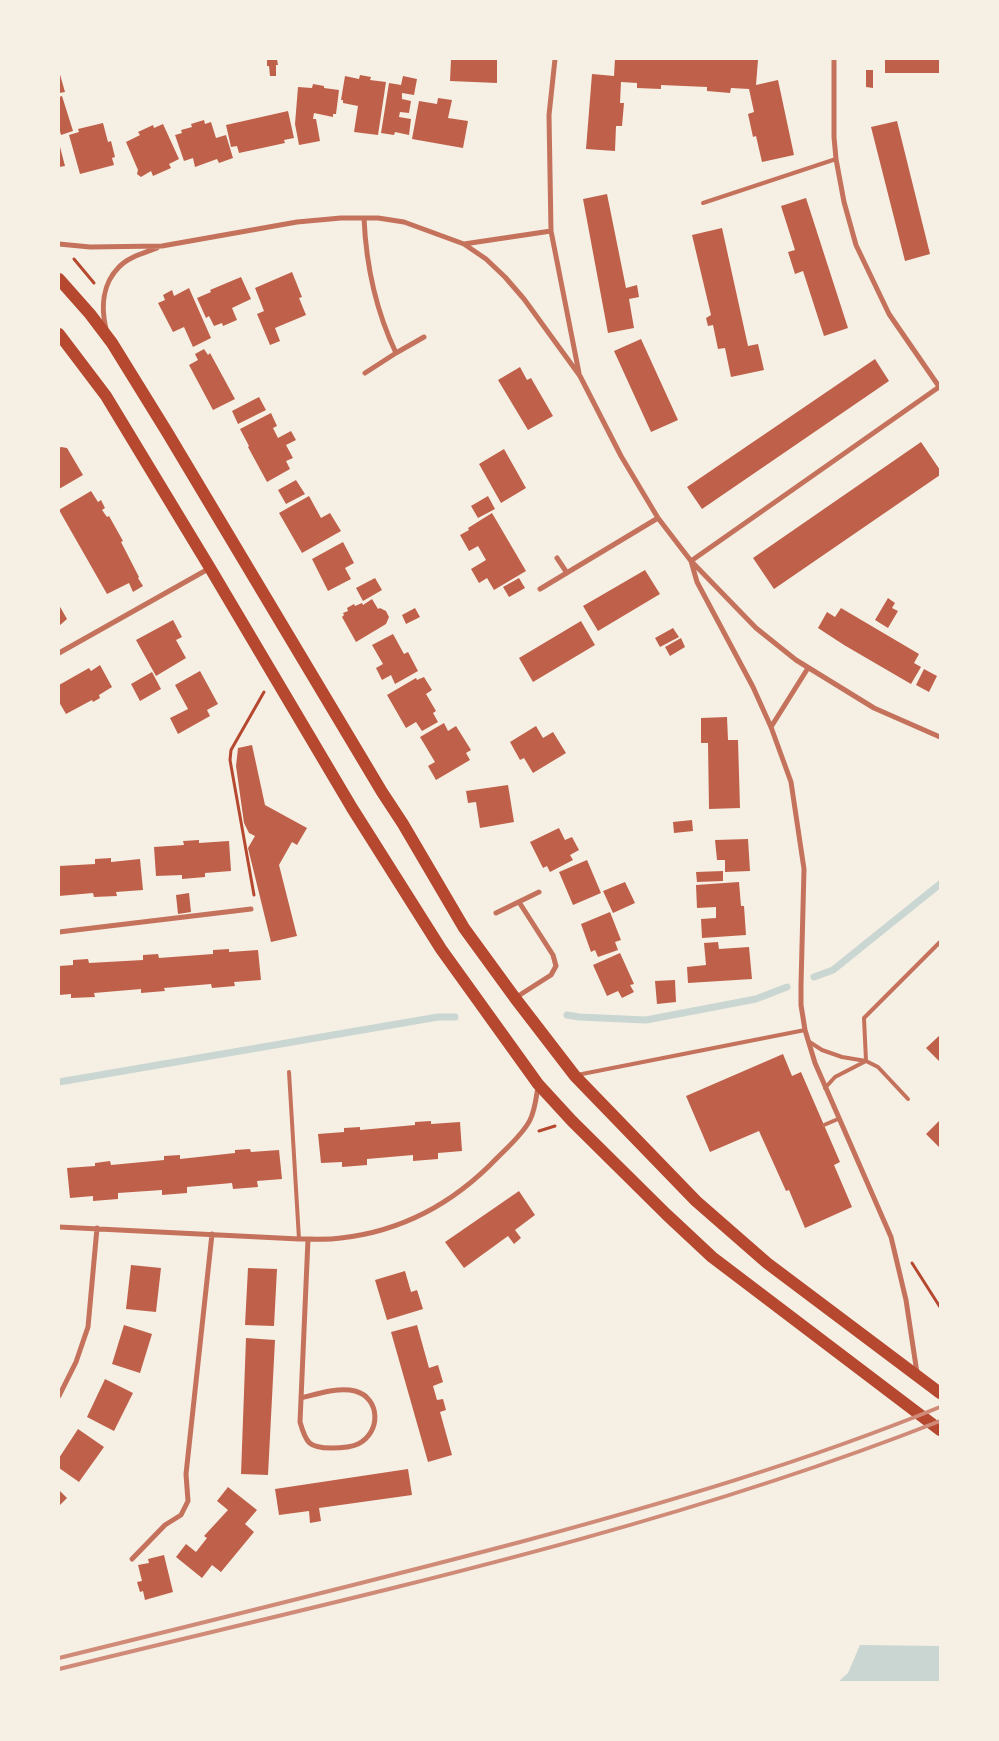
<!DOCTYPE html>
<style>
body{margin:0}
#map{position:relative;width:999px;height:1741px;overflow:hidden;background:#f6efe4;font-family:"Noto Sans",sans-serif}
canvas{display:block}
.frame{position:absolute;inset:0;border:60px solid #f6efe4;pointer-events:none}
</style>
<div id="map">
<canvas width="999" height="1741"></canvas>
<div class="frame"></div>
</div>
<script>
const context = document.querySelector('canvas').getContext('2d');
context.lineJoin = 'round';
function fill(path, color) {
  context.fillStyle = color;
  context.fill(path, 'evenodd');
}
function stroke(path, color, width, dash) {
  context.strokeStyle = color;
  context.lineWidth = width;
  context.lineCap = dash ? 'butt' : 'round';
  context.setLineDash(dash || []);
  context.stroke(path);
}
const water = new Path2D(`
 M860 1645 940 1646V1682H838L848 1673Z`);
const stream = new Path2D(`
 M814 977 833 970 940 884
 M567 1015 579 1017 646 1020 756 999 787 987
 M59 1082 438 1017H455`);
const building = new Path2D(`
 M267 59H277L278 65H276V76H270L269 66H267Z
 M451 59H497V83L450 81Z
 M615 59 758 60 756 85 778 80 794 155 762 162 756 136 753 137 748 114 754 112 749 89 731 88 730 93 707 91V87L661 85V89L637 88V83L621 82 620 103H624L622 126H616L615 151 586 149 592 74 614 76Z
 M885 59H940V73H885Z
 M866 70H873V88L866 87Z
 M59 71 65 92 59 93Z
 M360 75 371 77 370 80 386 82 378 135 354 132 358 106 343 103V100H341L345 76 359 79Z
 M403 76 417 79 414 95 402 93V99L411 101 409 113 400 112 399 117 411 119 409 135 395 132 394 135 381 133 389 83 401 85Z
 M313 84 324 86V88L339 90 336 114H333V117L314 113 313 119H316L320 141 299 145 295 124 298 87 312 88Z
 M62 96 73 131 61 135 59 128V97Z
 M438 98 452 100 448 118 468 121 463 148 412 139 419 101 437 104Z
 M288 111 294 138 284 140 285 143 239 153 237 146 231 147 226 125Z
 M204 120 205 124 211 122 216 138 226 135 233 158 219 163 217 159 195 167 193 158 184 161 175 135 182 133 181 130 192 127 191 124Z
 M897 121 930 254 905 261 871 127Z
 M103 123 108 142 111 141 115 157 112 158 114 165 80 174 69 135 79 132 78 129Z
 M163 124 179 159 169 164 171 168 153 176 151 171 141 177 137 174 138 170 126 142 140 135 138 132 153 125 154 128Z
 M59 143 65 166 59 167Z
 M607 194 626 288 637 285 639 297 629 299 634 328 608 333 583 199Z
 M806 198 848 328 824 336 803 271 795 274 788 252 795 250 781 206Z
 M722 228 748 346 758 344 764 370 731 377 725 348 718 349 713 325 708 326 706 318 711 315 692 235Z
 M292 272 302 297 299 298 306 315 275 328 280 341 270 345 257 314 264 311 255 288Z
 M241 277 251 299 232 308 237 320 223 326 222 323 214 326 209 316 206 318 197 298 211 292 210 290Z
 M189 288 211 338 193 347 184 327 173 332 158 303 165 300 163 295 172 290 174 296Z
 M641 339 678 420 651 432 614 351Z
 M204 349 208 355 210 353 235 399 213 410 189 365 198 360 195 354Z
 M875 359 889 381 702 509 687 487Z
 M520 367 527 380 531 378 553 416 528 430 498 380Z
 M259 397 266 410 238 424 232 411Z
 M271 413 277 426 273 428 278 438 291 431 296 440 286 445 293 458 286 461 290 469 267 482 248 447 249 446 240 429Z
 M921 442 940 470V475L774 589 753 558Z
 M61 447 67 448 83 475 59 489V448Z
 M504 449 526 488 501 503 479 464Z
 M296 480 305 494 286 504 278 490Z
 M91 491 98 502 101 500 105 508 102 510 107 517 109 516 123 541 121 542 139 577 138 578 143 586 133 592 129 583 107 594 59 510Z
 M309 496 321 518 330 513 341 531 302 553 279 513Z
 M488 496 495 509 478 518 471 506Z
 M492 513 526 571 494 590 487 578 479 583 471 569 486 560 478 546 469 551 460 535 469 530 468 528Z
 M343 542 354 563 345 568 351 579 328 591 312 559Z
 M645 570 660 594 598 631 583 606Z
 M375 578 382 590 363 601 356 588Z
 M519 578 525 588 509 597 503 587Z
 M888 598 895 603 892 608 898 611 888 628 875 620Z
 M372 599 378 609 380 608 386 611 389 617 386 624 356 642 342 617 344 615 343 613 348 611 347 608 354 604 355 606 362 603 363 605Z
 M59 605 67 619 59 626Z
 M415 608 420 617 406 624 402 615Z
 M841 608 919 654 914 663 921 667 911 684 844 645 818 628 827 612 835 617Z
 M173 620 182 637 176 640 186 658 156 676 136 640Z
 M581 621 595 645 533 682 519 658Z
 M673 628 679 637 660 647 655 638Z
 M393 634 404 654 408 652 418 671 395 684 391 675 382 680 376 668 383 664 372 645Z
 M681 638 685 647 670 656 665 647Z
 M100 665 112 687 99 695 100 698 93 702 92 700 66 714 59 702V685L89 668 91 671Z
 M924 669 937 676 929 692 916 685Z
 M200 671 218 704 207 710 210 716 178 734 170 718 188 709 175 685Z
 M152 672 161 689 140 701 131 684Z
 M424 677 432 690 426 694 436 711 433 713 438 722 422 731 416 722 406 728 387 695 416 678 417 680Z
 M727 717 728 740H738L740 808 709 809 708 743H701V718Z
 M444 723 448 731 456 726 471 750 466 753 470 760 436 780 428 766 435 762 420 737Z
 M536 726 543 738 553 732 566 753 533 773 524 758 520 760 510 742Z
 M252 745 265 805 307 828 297 845 292 842 279 865 297 936 271 942 248 848 255 836 249 833 244 823 236 766 238 748Z
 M508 785 514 822 480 828 476 802 468 803 466 791Z
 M692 820 693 831 674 833 673 822Z
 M559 828 565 840 572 837 579 850 570 855 573 860 550 872 547 866 543 868 530 842Z
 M748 839 750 871 725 872V860H717L715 840Z
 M199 840V843L229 841 231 871 205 873V877L182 879V875L156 876 154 847 184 845 183 841Z
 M111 858V862L140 859 143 890 116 892 117 896 94 897 93 893 59 896V866L95 864V859Z
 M587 860 601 893 573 905 559 872Z
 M723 871V881L697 882 696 872Z
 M625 882 635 903 613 913 603 891Z
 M739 882 741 906H744L746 935 702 938 701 919 716 918V907L697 908 696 885Z
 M189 893 191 912 178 914 176 895Z
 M610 912 621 940 615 942 618 950 598 957 595 950 591 952 581 924Z
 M718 942 719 949 749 947 752 979 688 983 687 967 706 965 704 943Z
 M229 949V952L258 950 261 980 234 982 235 986 212 988 211 984 164 988 165 991 141 993V989L94 993 95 997 71 998V994L59 995V966L73 965V960L88 959 89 963 143 960V955L158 954 159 958 213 954V950Z
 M620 953 634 984 630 985 634 992 622 998 618 991 607 996 593 965Z
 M675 980 676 1002 657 1004 655 981Z
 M940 1035V1062L926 1048Z
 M783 1054 792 1076 801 1072 840 1162 834 1165 852 1207 805 1228 789 1190 786 1191 759 1131 710 1152 686 1096Z
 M940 1120V1148L926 1134Z
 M431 1121V1124L460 1122 462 1151 438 1153V1159L413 1161V1155L367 1159V1165L342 1167V1162L321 1163 318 1134 344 1132V1128L360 1127V1130L415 1125V1122Z
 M250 1149 251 1152 279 1150 282 1179 257 1181 258 1187 233 1189 232 1183 187 1187V1193L162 1195V1190L118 1193V1199L93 1201V1196L70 1198 67 1168 95 1166V1163L110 1161 111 1165 164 1160V1156L180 1155V1159L235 1153V1150Z
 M519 1191 535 1215 515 1230 521 1238 514 1244 508 1236 464 1268 445 1242Z
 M131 1265 161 1268 156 1312 126 1309Z
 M248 1268 277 1269 274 1326 245 1325Z
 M405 1271 411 1292 417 1290 423 1309 387 1320 375 1280Z
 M124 1325 152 1334 140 1373 112 1364Z
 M417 1325 429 1368 438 1365 443 1382 433 1386 437 1400 443 1399 446 1410 440 1412 452 1455 428 1462 391 1332Z
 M246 1338 275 1340 268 1475 241 1474Z
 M105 1379 133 1393 114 1431 87 1417Z
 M78 1429 104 1447 79 1482 59 1468V1458Z
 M408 1469 412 1495 319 1508 321 1521 310 1523 309 1511 279 1515 275 1489Z
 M228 1487 257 1510 245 1524 254 1532 221 1572 212 1565 202 1578 176 1557 186 1544 196 1552 207 1538 204 1536 228 1510 217 1501Z
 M59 1490 67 1498 59 1506Z
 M164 1555 173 1592 145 1600 143 1591 140 1592 137 1582 142 1581 138 1565 149 1563 148 1559Z`);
const path = new Path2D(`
 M74 259 94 283
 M254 895 230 760 231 750 264 692
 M539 1131 555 1126
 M912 1263 940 1307`);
const service = new Path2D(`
 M703 203 836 159
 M808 1041 822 1050 842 1057 866 1061 878 1067 908 1099
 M866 1061 864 1018 940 942
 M289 1072 299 1239
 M577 1075 805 1030
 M825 1088 835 1077 866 1061
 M824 1125 838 1119`);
const minor = new Path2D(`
 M555 59 549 115 551 231 579 373
 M834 59V137L836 159 844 202 856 245 889 314 940 388
 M364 218C366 264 376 311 396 353L365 373
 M59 244 90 247 162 246 297 222 341 218H378L404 222 464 244 486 259 505 277 524 299 580 376 621 456 658 518 691 561 697 582 753 687 771 727 791 782 804 869 801 985V1005L805 1030 815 1063 891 1237 906 1300 917 1373
 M464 244 551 231
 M106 329C101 308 102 284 119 267 128 257 144 253 157 248
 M396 353 424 337
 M557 558 567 573
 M691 561 939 387
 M693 563 756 628 796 660 874 708 940 737
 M540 589 658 518
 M59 653 210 568
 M771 727 808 668
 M496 913 539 892
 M59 932 251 909
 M515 998 551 975 556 966 553 955 519 902
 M59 1227 299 1239C312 1239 327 1240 341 1238 403 1231 454 1203 497 1158 508 1147 523 1134 530 1120 535 1110 536 1098 538 1087
 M59 1396 76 1362 88 1327 97 1228
 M301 1398C317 1394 338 1387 355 1391 381 1398 381 1433 358 1444 350 1448 339 1448 331 1448 309 1448 306 1443 300 1422L308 1239
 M132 1559 165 1525 181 1515 188 1501 186 1474 212 1234`);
const primary = new Path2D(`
 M59 279 90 314 112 343 167 432 382 792 403 824 464 928 515 998 575 1076 696 1201 767 1263 940 1393
 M59 334 106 396 210 568 352 808 441 949 538 1084 572 1121 666 1214 712 1257 940 1430`);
const rail = new Path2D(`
 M59 1658C214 1620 369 1582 524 1541 665 1503 805 1462 940 1407
 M59 1669C355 1596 656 1533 940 1421`);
fill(water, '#c9d6d2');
stroke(stream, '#c9d6d2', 7);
fill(building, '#bf614a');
stroke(path, '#b5482f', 3);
stroke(service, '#c5725c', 4);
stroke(minor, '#c5725c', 5);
stroke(primary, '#b5482f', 12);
stroke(rail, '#cf8b77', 4);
</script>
